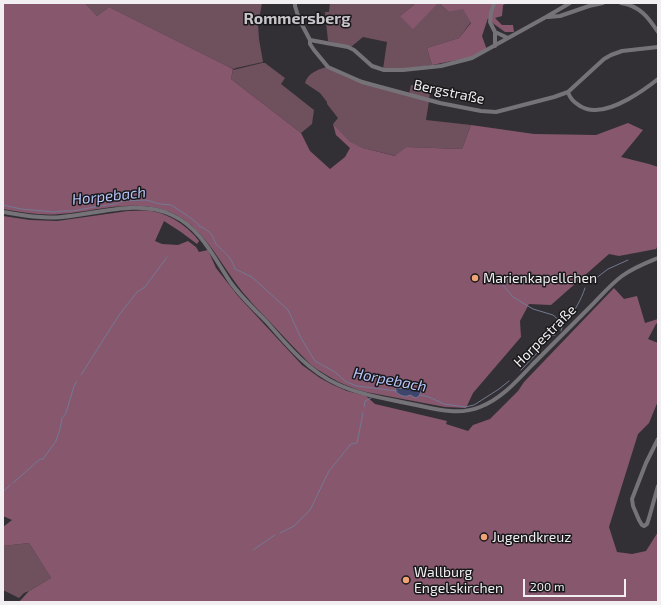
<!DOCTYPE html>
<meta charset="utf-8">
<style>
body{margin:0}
#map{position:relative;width:661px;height:605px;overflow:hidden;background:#323034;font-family:"Exo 2",sans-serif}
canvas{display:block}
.frame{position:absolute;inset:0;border:4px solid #f1eff2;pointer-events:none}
.scale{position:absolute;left:523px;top:579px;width:103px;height:18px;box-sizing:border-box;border:2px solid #f1eff2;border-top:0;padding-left:5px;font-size:12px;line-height:14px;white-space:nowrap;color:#f1eff2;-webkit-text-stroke:3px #19181a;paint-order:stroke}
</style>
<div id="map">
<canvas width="661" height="605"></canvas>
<div class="frame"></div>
<div class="scale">200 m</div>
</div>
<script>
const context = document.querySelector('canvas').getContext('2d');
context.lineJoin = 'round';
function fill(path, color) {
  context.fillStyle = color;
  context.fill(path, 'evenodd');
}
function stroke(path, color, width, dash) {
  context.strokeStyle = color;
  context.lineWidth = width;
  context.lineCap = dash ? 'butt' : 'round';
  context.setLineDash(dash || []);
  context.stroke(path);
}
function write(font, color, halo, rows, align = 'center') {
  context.font = font + ' "Exo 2",sans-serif';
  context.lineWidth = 3;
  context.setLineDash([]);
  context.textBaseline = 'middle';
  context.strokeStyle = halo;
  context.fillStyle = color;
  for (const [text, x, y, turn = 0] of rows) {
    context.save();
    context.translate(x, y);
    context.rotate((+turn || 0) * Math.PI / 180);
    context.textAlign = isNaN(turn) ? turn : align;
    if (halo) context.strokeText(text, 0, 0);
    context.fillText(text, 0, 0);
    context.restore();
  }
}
const green = new Path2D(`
 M85 3H262L258 25 259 39 263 62 236 68 234 69 225 65 109 7 97 16Z
 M330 3H416L400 16 439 3 449 12 463 8 471 22 459 38 427 48 432 65 403 69H383L387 42 363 37 351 47 328 41 325 12H329Z
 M262 63H265L285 78 281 84 314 110 312 124 301 133 231 79 233 70Z
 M326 67 334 71 429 101 426 120 471 125 462 149 406 147 396 156 363 148 350 143 333 124 338 118 327 104V102L320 93 305 83C308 73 317 70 326 67Z
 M411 85 431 88 429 99 409 94Z
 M29 543 51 578 29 591 24 593 19 598 3 590V546Z`);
const forest = new Path2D(`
 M3 3H85L97 16 109 7 233 69 231 79 301 133 310 151 330 169 345 157 350 148 336 135 333 124 350 142 363 148 395 156 406 147 462 149 471 125 534 134 596 135 628 123 643 130 621 157 649 164 658 167V245L656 249 619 256 609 254 551 305 529 304 520 321 521 337 473 393 466 408 445 407 366 392C346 387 328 377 311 365 297 351 284 337 271 323 263 314 254 306 246 296 214 258 199 208 141 206 114 204 87 212 60 214 41 216 22 212 3 209Z
 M416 3H438L413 29 400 16Z
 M439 3H507L503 5 502 16 495 18 502 25H513L514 32H505L494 24 488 18 482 36 487 50 472 57 432 65 427 48 459 38 471 23 463 9 449 12Z
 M128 211C136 211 144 210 151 211 169 214 188 226 199 241L197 244 181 232 164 221 155 241 162 244 178 245 188 241 196 247 199 252 208 250 216 268 238 296 302 365 320 378 333 385 347 391 366 396 375 404 447 421 446 424 468 431 473 425 490 419 518 391 524 382 614 288 624 299 637 296 645 323 658 319V322L656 324 648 339 658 343V372L657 383 658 384V401L649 423 638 434 609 527 617 552 632 554 646 551 658 532V602H19L29 591 51 578 29 543 3 546V527L12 520 3 516V216L30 220 57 221Z`);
const water = new Path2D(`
 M396 388C400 388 403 389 407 389 412 390 417 388 422 390L419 396 416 398 410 395C404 398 400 395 396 392Z`);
const stream = new Path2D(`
 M3 205 21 209 54 212 63 211H73L94 207 115 204 123 201 146 200 160 204 171 205 188 216 198 224 199 226C204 228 209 231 212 235 214 238 214 241 216 244 226 254 230 255 235 269L252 277 288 310 301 338 315 361 335 372 345 381 349 383 357 386 397 391
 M591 282 608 269 628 260
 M501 283 513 297 533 309 553 315 563 324 561 331
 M566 321C575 311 581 300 585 288
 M544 340 550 336 555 335
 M521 370 539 351
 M81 375 119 315 137 292 145 287 167 257
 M420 395 429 397 444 404 465 407 474 405 499 389 509 381
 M364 407 365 401 371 398
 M13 483 40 459H43L56 441 60 429 62 418 66 413 74 386 77 381
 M3 492 10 485
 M280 533 294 526 310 510 329 471 351 444 357 443 363 413
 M253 550 275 535`);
const minor = new Path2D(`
 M295 3V6L299 19 310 40V44L314 50 328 67 362 82 440 103 481 111 496 112 554 97 568 92 604 59 611 55 622 51 658 47
 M494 3 491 13 490 22 495 32V46
 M621 3C640 6 648 17 658 32
 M548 17 560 16 589 6 603 3
 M495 32 508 38
 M310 40 348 47 354 50 372 66 384 70H403L441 66 472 58 546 17 570 3
 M568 92C570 99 574 102 580 106 585 109 589 110 594 110 614 111 643 91 658 79
 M3 212C23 215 42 219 62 217 97 214 139 199 172 215 201 228 214 258 231 283 241 297 254 309 266 321 287 345 307 370 337 384 358 394 383 398 406 403 429 407 456 417 480 407 501 399 517 381 532 365 552 345 571 326 591 306 601 296 611 284 622 276 633 268 646 263 658 258
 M658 439 646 463 632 499 633 506 639 520 642 525 644 526 647 524 649 518 658 486`);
const markers = [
 [475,278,4,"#efa377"],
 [484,537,4,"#efa377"],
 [406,580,4,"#efa377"]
];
const streetNames = [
 ["Bergstraße",449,92,12],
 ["Horpestraße",545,336,-45]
];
const poiNames = [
 ["Marienkapellchen",483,278],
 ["Jugendkreuz",492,537],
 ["Wallburg",414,572],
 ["Engelskirchen",414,588]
];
const waterNames = [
 ["Horpebach",109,196,-6],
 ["Horpebach",390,380,11]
];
const quarterNames = [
 ["Rommersberg",297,19]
];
fill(green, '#6f505d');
fill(forest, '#87586d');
fill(water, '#3d456c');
stroke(water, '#737894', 1);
stroke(stream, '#737894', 1);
stroke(minor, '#767378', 4);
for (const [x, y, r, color] of markers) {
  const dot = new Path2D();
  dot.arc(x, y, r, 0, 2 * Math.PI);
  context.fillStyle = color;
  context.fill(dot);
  stroke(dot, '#19181a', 1.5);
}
write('14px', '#f1eff2', '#19181a', streetNames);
write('14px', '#f1eff2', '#19181a', poiNames, 'left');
write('italic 15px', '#b7c5fb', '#19181a', waterNames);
write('bold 16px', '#c8c4ca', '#19181a', quarterNames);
</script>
